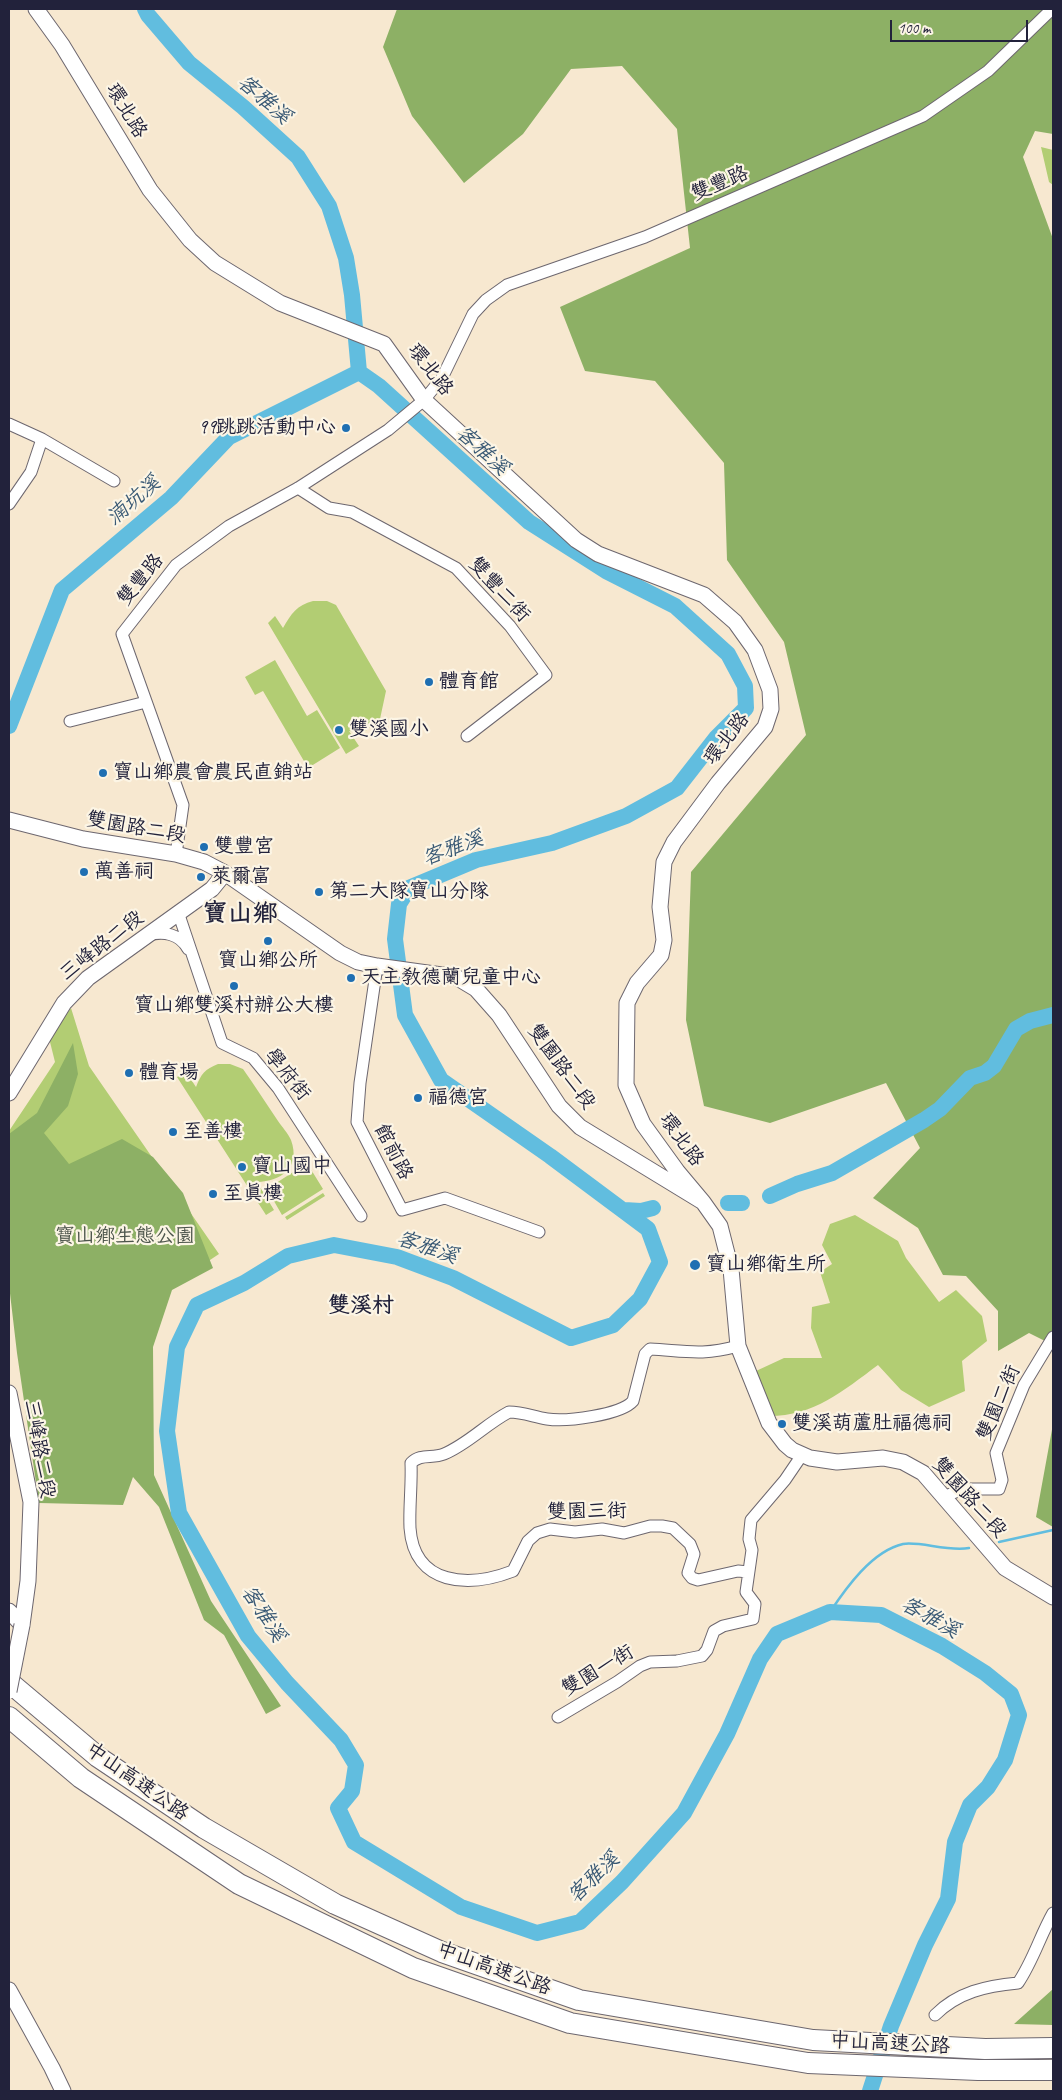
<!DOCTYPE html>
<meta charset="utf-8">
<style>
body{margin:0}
#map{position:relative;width:1062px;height:2100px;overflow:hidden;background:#f7e8d0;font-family:Caveat,sans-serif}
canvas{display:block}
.frame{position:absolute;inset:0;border:10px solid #22223b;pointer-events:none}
.scale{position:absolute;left:890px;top:20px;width:138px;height:22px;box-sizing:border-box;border:2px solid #22223b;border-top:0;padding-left:6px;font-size:15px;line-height:18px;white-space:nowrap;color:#22223b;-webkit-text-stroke:4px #fcf5e5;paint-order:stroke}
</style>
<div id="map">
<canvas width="1062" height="2100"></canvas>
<div class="frame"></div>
<div class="scale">100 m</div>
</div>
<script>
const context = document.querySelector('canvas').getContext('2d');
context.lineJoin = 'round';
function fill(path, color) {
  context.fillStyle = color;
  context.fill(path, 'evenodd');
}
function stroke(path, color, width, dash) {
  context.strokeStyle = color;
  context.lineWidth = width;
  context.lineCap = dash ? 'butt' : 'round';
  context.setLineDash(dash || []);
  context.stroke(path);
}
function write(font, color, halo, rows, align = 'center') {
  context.font = font + ' Caveat,"LXGW WenKai TC",sans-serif';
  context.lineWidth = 4.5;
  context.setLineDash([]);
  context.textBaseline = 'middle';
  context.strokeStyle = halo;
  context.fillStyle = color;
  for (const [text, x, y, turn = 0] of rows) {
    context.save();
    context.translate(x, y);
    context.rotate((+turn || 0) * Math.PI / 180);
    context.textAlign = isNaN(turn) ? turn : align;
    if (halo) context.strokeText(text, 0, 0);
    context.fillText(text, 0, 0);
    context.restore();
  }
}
const green = new Path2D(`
 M1041 147 1053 150V185L1049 182Z
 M313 601H327L336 605 386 691 380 719 363 733 349 731 359 746 346 754 268 623 275 616 283 628C291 614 297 605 313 601Z
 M275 660 307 716 317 710 340 748 308 768 263 691 255 695 245 677Z
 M71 1008 89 1066 219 1254 168 1288 9 1186V1131L55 1062 49 1038Z
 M218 1064H230L243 1069C255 1086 266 1103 278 1121 282 1127 288 1133 291 1140 301 1168 281 1181 257 1182L274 1210 266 1215 177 1077 186 1072 196 1087C201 1074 205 1069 218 1064Z
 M307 1163 323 1189 282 1215 267 1189Z
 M323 1193 325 1196 287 1220 285 1217Z
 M855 1215 898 1241 906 1258 939 1302 956 1290 982 1316 987 1341 962 1361 965 1391 929 1407 901 1390 878 1365C843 1391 814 1416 769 1416L756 1371 784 1358H822L811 1328 812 1307 830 1303 820 1272 832 1264 822 1245 830 1224Z`);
const forest = new Path2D(`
 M397 9H1053V134L1035 131 1023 157 1053 239V1345L1029 1333 998 1351V1311L966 1276 943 1275 918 1228 873 1198 920 1148 886 1083 770 1123 704 1106 686 1020 691 872 806 735 784 642 727 560 724 463 655 381 585 371 560 307 690 248 677 129 622 66 571 69 523 134 464 183 412 116 383 47Z
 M73 1043 78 1074 68 1106 44 1133 69 1164 122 1139 153 1157 183 1193 213 1268 172 1290 153 1347 154 1475 211 1601 281 1706 266 1714 224 1635 204 1620 159 1507 133 1477 123 1505 39 1503 17 1353 9 1285V1134L37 1113Z
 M1053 1424V1527L1036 1517Z
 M1053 1989V2025L1014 2024Z`);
const stream = new Path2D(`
 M999 1542 1053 1530
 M830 1612C846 1588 872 1551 903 1544 920 1541 948 1552 969 1548`);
const river = new Path2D(`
 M145 9 148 15 189 63 243 107 298 157 329 206 346 258 352 295 359 372 379 386 529 522 606 571 675 606 728 654 745 686 746 708 716 738 677 788 626 816 552 843 476 860 409 888 399 904 395 939 405 1015 441 1080 550 1156 648 1229 660 1262 640 1299 613 1325 571 1338 453 1278 397 1257 334 1245 288 1256 244 1283 197 1305 177 1347 167 1431 179 1513 248 1636 287 1683 341 1740 356 1765 352 1791 338 1808 354 1842 461 1907 537 1933 580 1922 622 1882 684 1813 727 1734 760 1659 777 1634 830 1612 881 1615 942 1646 985 1673 1011 1694 1019 1715 1005 1760 988 1787 970 1805 955 1842 948 1899 925 1945 891 2026 870 2091
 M9 726 62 590 171 498 229 437 359 372
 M770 1196 797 1184 832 1173 924 1120 940 1109 970 1078 985 1073 994 1066 1016 1029 1030 1021 1053 1015
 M728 1203H742
 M624 1210 641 1211 653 1208`);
const street = new Path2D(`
 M9 424 42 439 114 481
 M298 488 329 508 352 512 456 568 510 626 546 675 467 736
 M9 504 31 472 42 439
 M70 721 146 702
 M176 854 183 805 122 634 176 565 229 526 298 488 388 430 424 400 442 378 473 314 486 300 507 285 645 237 923 116 988 71 1052 9
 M178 912 222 1043 253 1058 278 1088 361 1216
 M148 935C164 931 180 934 188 949
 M377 966 360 1083 357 1122 402 1210 445 1198 539 1232
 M738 1346C702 1356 686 1351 650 1349L645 1354 633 1401C621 1415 566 1422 547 1419 534 1417 523 1412 509 1412 486 1424 468 1444 444 1454 432 1459 421 1453 411 1463 412 1484 409 1507 410 1528 414 1586 469 1588 513 1571L528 1541 537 1533 550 1529 575 1532 602 1529 624 1533 650 1526H662L673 1528 690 1544 694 1554 688 1573 692 1578 698 1580 738 1571 748 1572
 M944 1497 962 1489H999L1002 1480 996 1453 1024 1385 1053 1337
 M558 1717 617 1682 640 1666 650 1662 677 1661 702 1656 707 1650 714 1631 723 1626 753 1619 755 1604 746 1592 752 1550 749 1539 751 1520 785 1480 802 1455
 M935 2015C958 1992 986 1986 1018 1983 1033 1961 1040 1936 1053 1913`);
const secondary = new Path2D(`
 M36 9 62 45 150 190 190 240 215 263 280 303 384 344 424 400 576 540 598 554 704 595 735 622 755 650 770 690 771 709 765 727 718 783 674 842 664 862 660 907 664 940 661 955 637 983 627 1003 626 1085 643 1124 677 1171 703 1202
 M9 820 83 839 176 854 204 862 225 873 340 953 358 962 377 966 456 977 476 989 499 1015 559 1106 580 1127 703 1202 720 1226 731 1269 738 1346 769 1423 785 1444 792 1450 810 1458 837 1462 883 1458 903 1462 923 1473 1005 1568 1053 1597
 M9 1093 64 1003 88 978 212 889 225 873
 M9 1393 31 1502 28 1581 22 1625
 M9 1611 22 1625
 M9 1990 52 2068 63 2091`);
const highway = new Path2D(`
 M9 1682 98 1757 204 1828 335 1904 442 1952 579 2000 813 2040 985 2049 1053 2048
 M9 1717 81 1778 239 1884 413 1968 570 2023 808 2063 978 2070H1053`);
const secondaryBridge = new Path2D(`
 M9 1691 22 1625`);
const markers = [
 [346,428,5,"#1f6fb2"],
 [429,682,5,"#1f6fb2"],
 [339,730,5,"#1f6fb2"],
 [103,773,5,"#1f6fb2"],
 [204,847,5,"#1f6fb2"],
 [84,872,5,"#1f6fb2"],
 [201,877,5,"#1f6fb2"],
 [319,892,5,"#1f6fb2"],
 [268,941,5,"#1f6fb2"],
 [351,978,5,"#1f6fb2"],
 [234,986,5,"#1f6fb2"],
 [129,1073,5,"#1f6fb2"],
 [418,1098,5,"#1f6fb2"],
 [173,1132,5,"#1f6fb2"],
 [242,1167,5,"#1f6fb2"],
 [213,1194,5,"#1f6fb2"],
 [695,1265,6,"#1f6fb2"],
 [782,1424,5,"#1f6fb2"]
];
const streetNames = [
 ["環北路",126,111,59],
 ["雙豐路",720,184,-23],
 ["環北路",430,370,52],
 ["雙豐路",141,580,-51],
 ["雙豐二街",499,590,47],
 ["環北路",727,739,-52],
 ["雙園路二段",136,828,10],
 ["三峰路二段",102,946,-38],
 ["雙園路二段",561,1067,54],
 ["學府街",287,1075,51],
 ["環北路",681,1140,54],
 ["館前路",393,1152,63],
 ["雙園二街",999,1403,-67],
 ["三峰路二段",39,1449,80],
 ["雙園路二段",969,1498,48],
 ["雙園三街",587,1512,-1],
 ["雙園一街",598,1671,-31],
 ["中山高速公路",137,1782,35],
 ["中山高速公路",494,1969,20],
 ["中山高速公路",890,2044,3]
];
const poiNames = [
 ["99跳跳活動中心",336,428,"right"],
 ["體育館",439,682],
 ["雙溪國小",349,730],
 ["寶山鄉農會農民直銷站",113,773],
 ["雙豐宮",214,847],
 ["萬善祠",94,872],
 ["萊爾富",211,877],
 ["第二大隊寶山分隊",329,892],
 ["寶山鄉公所",268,961,"center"],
 ["天主教德蘭兒童中心",361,978],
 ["寶山鄉雙溪村辦公大樓",234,1006,"center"],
 ["體育場",139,1073],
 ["福德宮",428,1098],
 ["至善樓",183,1132],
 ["寶山國中",252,1167],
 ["至真樓",223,1194],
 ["寶山鄉衛生所",706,1265],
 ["雙溪葫蘆肚福德祠",792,1424]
];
const parkNames = [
 ["寶山鄉生態公園",125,1237]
];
const waterNames = [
 ["客雅溪",264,100,41],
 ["客雅溪",482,451,42],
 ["湳坑溪",134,501,-41],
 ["客雅溪",453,849,-20],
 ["客雅溪",427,1248,19],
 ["客雅溪",263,1614,57],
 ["客雅溪",930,1618,29],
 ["客雅溪",594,1878,-44]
];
const quarterNames = [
 ["雙溪村",361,1306]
];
const districtNames = [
 ["寶山鄉",240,914]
];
fill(green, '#b2cd73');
fill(forest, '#8db065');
stroke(stream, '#61bddf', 2.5);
stroke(river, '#61bddf', 16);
stroke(street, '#6d676f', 13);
stroke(secondary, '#6d676f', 17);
stroke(highway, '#6d676f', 22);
stroke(street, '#fff', 11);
stroke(secondary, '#fff', 15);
stroke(highway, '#fff', 20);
stroke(secondaryBridge, '#6d676f', 17, []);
stroke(secondaryBridge, '#fff', 15);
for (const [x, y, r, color] of markers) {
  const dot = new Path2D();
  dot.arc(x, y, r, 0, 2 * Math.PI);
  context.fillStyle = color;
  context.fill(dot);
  stroke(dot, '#fcf5e5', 2);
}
write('20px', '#22223b', '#fcf5e5', streetNames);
write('20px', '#22223b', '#fcf5e5', poiNames, 'left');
write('20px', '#4d554c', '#fcf5e5', parkNames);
write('italic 21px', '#385874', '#fcf5e5', waterNames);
write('bold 22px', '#22223b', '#fcf5e5', quarterNames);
write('bold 25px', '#22223b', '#fcf5e5', districtNames);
</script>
